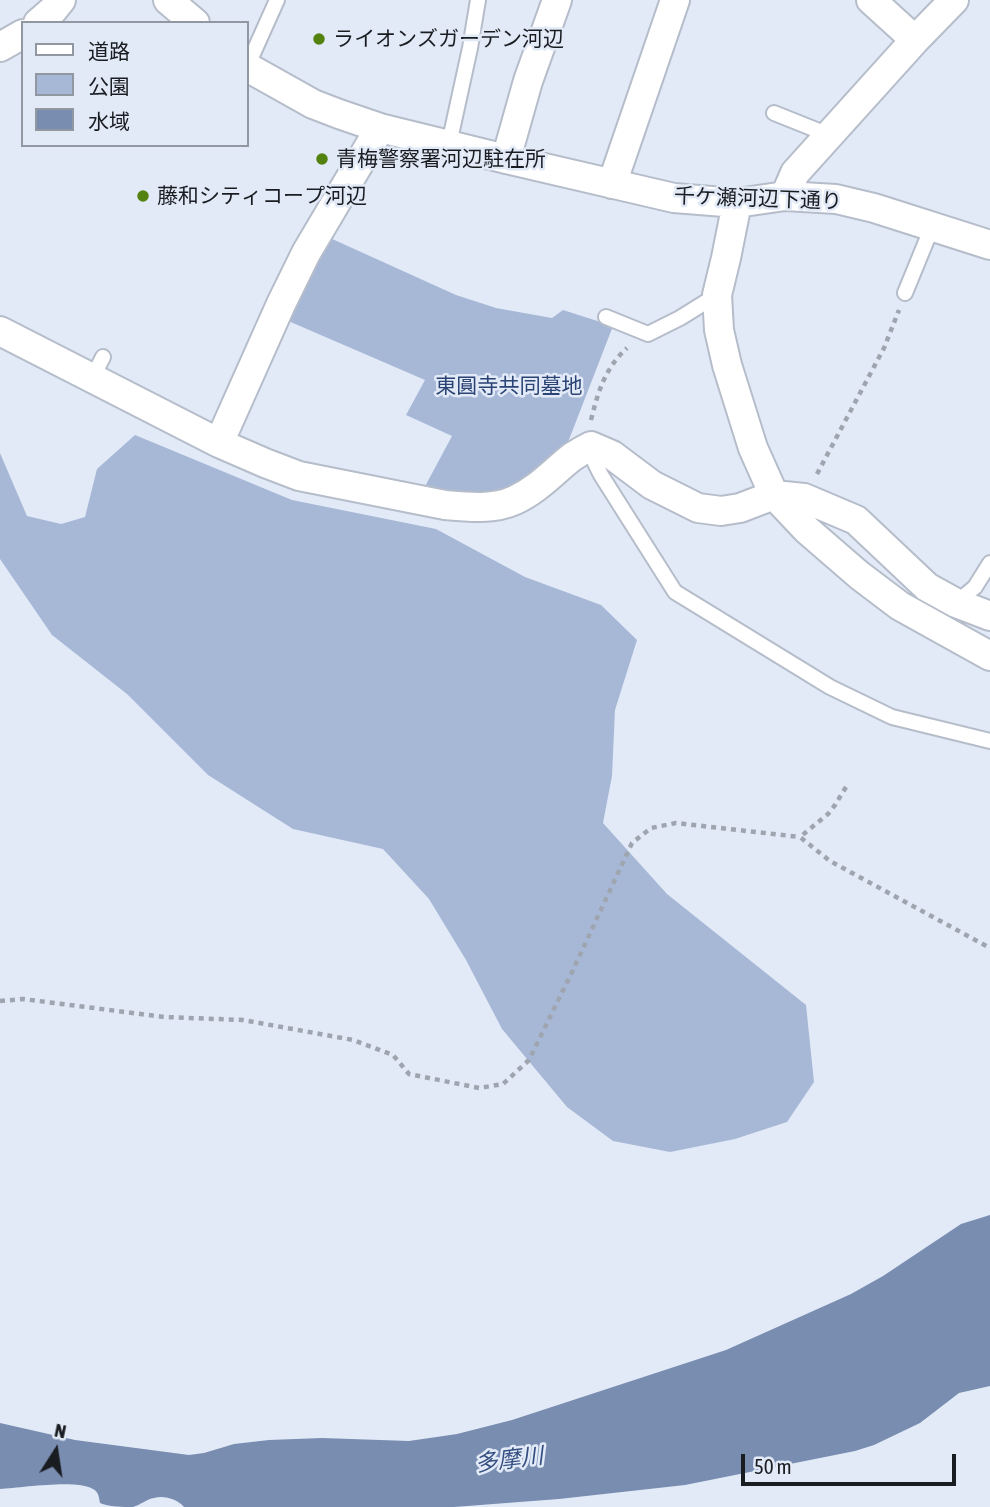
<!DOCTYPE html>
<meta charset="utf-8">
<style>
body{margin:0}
#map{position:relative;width:990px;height:1507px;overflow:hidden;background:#e2eaf7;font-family:"Asap Condensed","Noto Sans JP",sans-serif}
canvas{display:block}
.legend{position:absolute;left:21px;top:21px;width:228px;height:126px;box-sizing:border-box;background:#e2eaf7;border:2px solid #9298a1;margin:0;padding:9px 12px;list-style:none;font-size:21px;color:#191c21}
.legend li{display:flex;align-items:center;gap:14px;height:35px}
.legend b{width:35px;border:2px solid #9298a1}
.north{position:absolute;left:21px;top:1416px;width:70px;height:70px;-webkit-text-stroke:5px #e2eaf7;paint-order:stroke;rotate:12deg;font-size:19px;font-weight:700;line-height:28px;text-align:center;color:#191c21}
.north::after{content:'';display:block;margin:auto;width:24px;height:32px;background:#191c21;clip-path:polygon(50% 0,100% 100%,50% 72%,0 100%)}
.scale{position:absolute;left:741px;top:1454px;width:215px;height:32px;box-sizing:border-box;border:4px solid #191c21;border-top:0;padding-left:9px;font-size:21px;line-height:24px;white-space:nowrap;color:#191c21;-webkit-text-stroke:5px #e2eaf7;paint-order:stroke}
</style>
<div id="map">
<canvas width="990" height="1507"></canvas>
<ul class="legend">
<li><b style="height:9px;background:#fff"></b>道路</li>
<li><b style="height:19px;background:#a7b8d7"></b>公園</li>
<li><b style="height:19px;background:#798db1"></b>水域</li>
</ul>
<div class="north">N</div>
<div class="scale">50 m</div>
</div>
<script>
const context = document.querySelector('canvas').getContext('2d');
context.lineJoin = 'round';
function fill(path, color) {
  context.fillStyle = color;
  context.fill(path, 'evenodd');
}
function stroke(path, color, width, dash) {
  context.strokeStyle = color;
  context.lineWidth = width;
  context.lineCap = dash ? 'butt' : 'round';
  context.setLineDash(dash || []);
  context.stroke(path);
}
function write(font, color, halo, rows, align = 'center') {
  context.font = font + ' "Asap Condensed","Noto Sans JP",sans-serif';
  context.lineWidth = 5;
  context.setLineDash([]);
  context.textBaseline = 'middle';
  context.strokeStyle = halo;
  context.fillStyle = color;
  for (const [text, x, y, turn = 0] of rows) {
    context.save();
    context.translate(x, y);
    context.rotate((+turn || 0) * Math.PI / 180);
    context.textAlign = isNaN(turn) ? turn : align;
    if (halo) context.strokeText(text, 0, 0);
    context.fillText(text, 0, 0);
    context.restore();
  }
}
const green = new Path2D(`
 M330 238 456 295 496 308 552 318 563 310 613 326 565 450 513 492 487 500 422 492 452 436 406 415 425 380 286 320Z
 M135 435 292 500 436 529 525 577 601 605 637 640 615 710 612 776 603 823 667 894 806 1005 814 1082 787 1122 735 1139 670 1152 613 1141 567 1107 502 1029 466 960 429 899 383 849 293 829 208 775 127 694 52 635 0 559V453L27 516 61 524 85 517 97 469Z`);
const water = new Path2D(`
 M990 1215V1386L959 1393 920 1423 874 1445 855 1451 685 1485 559 1499 454 1507H184C178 1500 165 1495 154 1498 147 1499 140 1505 133 1507 124 1507 108 1507 100 1503 99 1498 99 1492 93 1489 76 1479 21 1488 0 1489V1423L75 1440 189 1455 204 1453 234 1444 269 1440 322 1438 409 1441 457 1434 512 1420 726 1350 851 1294 883 1276 961 1224Z`);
const path = new Path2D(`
 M591 420C598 392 605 368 627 348
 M817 474 884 348 899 310
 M846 787 835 805 828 814 800 837 830 861 990 948
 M0 1001 23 999 164 1017 243 1020 353 1040 393 1055 409 1074 479 1088 503 1084 529 1060 572 972 632 843 651 828 676 823 800 837`);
const service = new Path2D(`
 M247 67 277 0
 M774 113 829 135
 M449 144 470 48 478 0
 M905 293 932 227
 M606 317 648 334 680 318 717 295
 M92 379 103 357
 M591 447 595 463 601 475 675 592 830 687 892 717 990 741
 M956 603 975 587 990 563`);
const minor = new Path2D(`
 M168 0 195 23
 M871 0 915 40
 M38 23 53 10 61 0
 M0 47 23 34
 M247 67 313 104 339 114 380 128 506 159 674 198 737 203 785 196 836 199 874 208 990 245
 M506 159 528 81 557 0
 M612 184 675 0
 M785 196 795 173 915 40 954 0
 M737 203 726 258 717 295 719 330 727 365 753 448 774 495 807 530 859 575 900 606 990 656
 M0 331 219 443 265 463 299 476 445 505C467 507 494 510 515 500 537 490 553 472 572 457 578 453 585 449 591 446L612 455 652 485 698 508 721 511 740 508 774 495 804 498 856 520 927 587 956 603 990 616
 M219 443 281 304 306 253 380 128`);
const markers = [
 [319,39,7,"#548210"],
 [322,159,7,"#548210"],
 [143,196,7,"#548210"]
];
const poiNames = [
 ["ライオンズガーデン河辺",333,39],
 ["青梅警察署河辺駐在所",336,159],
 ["藤和シティコープ河辺",157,196]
];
const streetNames = [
 ["千ケ瀬河辺下通り",758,199,2]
];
const parkNames = [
 ["東圓寺共同墓地",509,386]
];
const waterNames = [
 ["多摩川",509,1460,-7]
];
fill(green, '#a7b8d7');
fill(water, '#798db1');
stroke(service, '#b6bdca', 18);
stroke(minor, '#b6bdca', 32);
stroke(path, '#9fa5af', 4.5, [5, 5]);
stroke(service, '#fff', 14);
stroke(minor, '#fff', 28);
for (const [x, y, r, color] of markers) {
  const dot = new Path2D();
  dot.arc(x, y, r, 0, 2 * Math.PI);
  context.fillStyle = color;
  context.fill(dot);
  stroke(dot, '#e2eaf7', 2.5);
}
write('21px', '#191c21', '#e2eaf7', poiNames, 'left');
write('21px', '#191c21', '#e2eaf7', streetNames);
write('21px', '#2b4475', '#e2eaf7', parkNames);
write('italic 23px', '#354f81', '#e2eaf7', waterNames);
</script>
